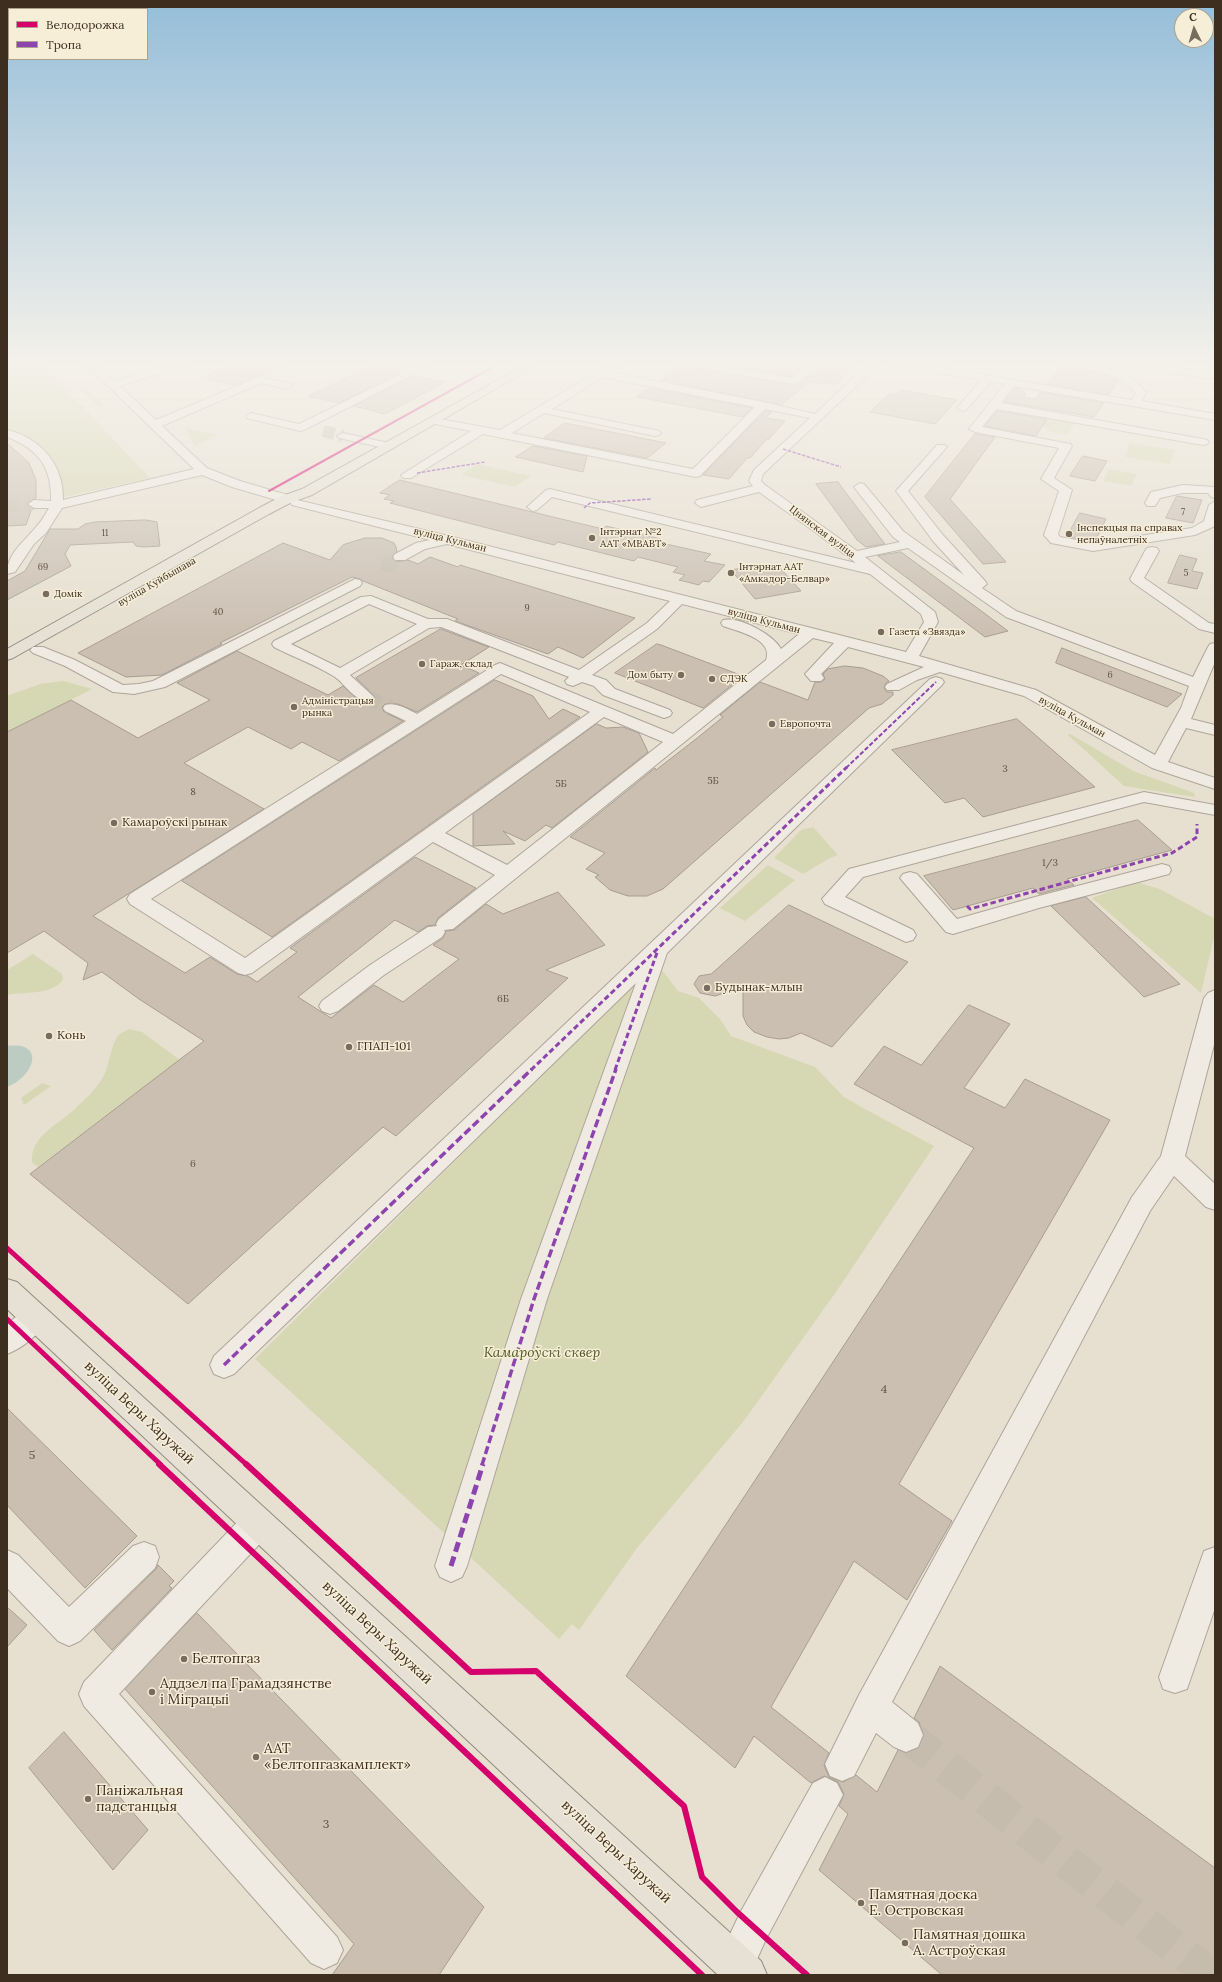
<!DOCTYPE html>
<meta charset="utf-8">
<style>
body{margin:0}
#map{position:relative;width:1222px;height:1982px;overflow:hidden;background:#e7e0d1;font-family:Lora,serif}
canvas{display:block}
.frame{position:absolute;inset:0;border:8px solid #3d2e20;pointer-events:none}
.legend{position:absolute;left:8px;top:8px;width:140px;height:52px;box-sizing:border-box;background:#f7eed8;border:1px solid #ada18e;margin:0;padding:5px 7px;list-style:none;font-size:12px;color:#3d2e20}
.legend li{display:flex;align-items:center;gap:8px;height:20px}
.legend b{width:20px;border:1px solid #ada18e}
.north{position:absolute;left:1174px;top:8px;width:40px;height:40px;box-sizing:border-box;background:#f7eed8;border:1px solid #ada18e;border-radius:50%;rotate:355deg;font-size:11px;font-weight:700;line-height:16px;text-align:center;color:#3d2e20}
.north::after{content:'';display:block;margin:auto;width:14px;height:18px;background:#786c5e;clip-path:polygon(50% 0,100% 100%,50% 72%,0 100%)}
</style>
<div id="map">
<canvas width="1222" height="1982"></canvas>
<div class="frame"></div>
<ul class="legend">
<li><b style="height:5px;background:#d6006c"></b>Велодорожка</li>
<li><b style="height:5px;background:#8e44ad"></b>Тропа</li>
</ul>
<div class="north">С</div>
</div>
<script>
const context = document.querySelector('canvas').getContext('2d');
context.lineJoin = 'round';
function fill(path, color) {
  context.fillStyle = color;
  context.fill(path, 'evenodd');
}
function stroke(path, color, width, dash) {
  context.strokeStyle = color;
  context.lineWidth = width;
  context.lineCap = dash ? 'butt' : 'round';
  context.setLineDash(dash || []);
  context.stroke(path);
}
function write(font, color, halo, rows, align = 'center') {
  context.font = font + ' Lora,serif';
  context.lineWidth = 3;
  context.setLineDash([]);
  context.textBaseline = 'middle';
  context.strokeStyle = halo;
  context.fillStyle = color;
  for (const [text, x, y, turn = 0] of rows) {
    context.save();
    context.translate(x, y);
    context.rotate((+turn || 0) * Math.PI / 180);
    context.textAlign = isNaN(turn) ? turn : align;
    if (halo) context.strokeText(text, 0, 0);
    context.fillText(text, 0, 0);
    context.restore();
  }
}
const green = new Path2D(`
 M21 361H39L150 478 64 497C58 455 46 446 7 431V363Z
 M83 388 87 389 104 405 102 408 98 407 81 390Z
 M1047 419 1074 423 1068 435 1051 432 1042 426Z
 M184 427 217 435 195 446Z
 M1130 443 1175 450 1170 464 1125 457Z
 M477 464 531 476 515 487 461 475Z
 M1109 469 1137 474 1131 486 1103 481Z
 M63 681 92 689 7 732V696L40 684Z
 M1070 734 1133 771 1186 790 1194 793 1195 797 1124 786 1068 735Z
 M813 827 838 855 830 858 803 874 774 858 801 830Z
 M768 865 795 880 745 921 720 908Z
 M1136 882 1160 889 1215 919V933L1201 993 1092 898Z
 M33 954 62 974 63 979C53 996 25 991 7 995V970Z
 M656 962 678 991 699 998 720 1019 731 1036 815 1067 844 1097 863 1108 934 1146 836 1292 743 1422 637 1548 579 1630 572 1624 559 1639 255 1359Z
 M129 1029 142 1032 180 1060 38 1167 32 1162C30 1136 59 1124 75 1109 86 1098 99 1087 105 1073 110 1060 111 1046 118 1035Z
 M42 1083 51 1086 24 1105 21 1098Z`);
const water = new Path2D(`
 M7 1046C46 1041 35 1076 7 1087Z`);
const building = new Path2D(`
 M241 361H260L259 364 266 367 275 361H295L235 385 207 379 212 377 207 375Z
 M700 361H811L792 376Z
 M825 361H855L837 384 809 382 781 405 661 380 681 366 794 385 799 384Z
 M371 367 400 373 339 403 309 396Z
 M1060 368 1100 373 1118 381 1109 395 1047 384Z
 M414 376 445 382 385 414 354 406Z
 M650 388 752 408 743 417 637 397Z
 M1015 388H1019L1026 394 1023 397 1035 399 1041 392 1104 403 1094 417 1004 402Z
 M901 390 957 400 935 424 870 412 889 394 896 395Z
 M766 411 772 412 765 418 785 421 769 439H767L750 458H747L729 479 703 475Z
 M998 411 1047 419 1036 436 985 426Z
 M565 423 626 435 666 443 647 458 544 438Z
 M975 434 995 437 950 499 1006 562 983 564 925 497Z
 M7 443 29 463 36 480V498L27 504 32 508 26 525 7 526Z
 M533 446 587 456 583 472 516 457Z
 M1083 456 1107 461 1095 481 1070 476Z
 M400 480 603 529 606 526 661 539 657 542 711 554 704 561 725 565 709 582 703 581 699 585 679 580 685 575 673 572 678 567 638 557 634 561 558 542 554 545 390 503 394 501 384 499 390 495 380 493Z
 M838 482 843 489 885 544 866 547 857 540 816 484Z
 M1177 496 1202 500 1193 523 1166 518Z
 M1080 513 1106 519 1095 541 1067 537Z
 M146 520 157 522 160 546 144 547 136 546 133 542 70 545 65 554 71 566 7 600V581L25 571 50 529H78L85 524 95 522Z
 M365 538H382L394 543 396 547 397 552 392 558 395 562 408 560 418 564 430 557 458 567 460 565 635 618 583 658 558 647 548 654 455 621 458 619 363 581 360 579 352 577 220 643 222 644 162 675 126 677 78 653 283 543 330 560 343 545Z
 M901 552 980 610 1008 631 985 637 878 556Z
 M1180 555 1197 559 1192 571 1203 573 1197 589 1168 583Z
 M756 567 760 571 780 568 801 591 755 599 731 570Z
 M441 629 489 647 461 665 479 673 417 712 398 704H385L382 707 384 712 403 721 339 761 302 742 291 749 248 727 184 763 264 809 93 916 185 973 210 957 237 974 248 976 257 982 297 952 290 948 415 857 476 888 438 918 435 925 427 926 418 932 395 920 298 997 331 1018 374 985 403 1002 459 959 433 945 443 938 446 931 454 930 486 904 503 914 558 892 605 945 546 970 568 978 396 1136 383 1127 188 1304 30 1174 204 1041 139 999 102 972 83 980 88 963 44 931 7 953V732L71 700 138 738 210 700 177 683 237 651 328 695 343 686 360 701H372L375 696 356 678Z
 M657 644 661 645 743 676 703 708 615 673Z
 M1062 648 1156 684 1182 694 1167 707 1056 663Z
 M845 666 863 668 883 676 889 681 886 683 884 688 887 692H893V695L882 704 869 708 663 889 647 896H628L610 890 595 877 599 875 586 869 605 853 570 837 655 768 656 770 696 739 723 717 720 715 760 682 808 700 815 682H821L825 679 823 674 828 669Z
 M495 680 533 696 549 719 563 709 580 717 272 937 182 881Z
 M1017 719 1095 787 983 817 964 798 945 803 892 750Z
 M597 724 606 728 623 727 639 733 648 752 552 828 546 825 525 841 503 831 515 844 473 846V814Z
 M1138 820 1172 850 1067 879 1074 885 1039 894 1033 888 953 910 924 876Z
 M1086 897 1180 984 1144 997 1051 906Z
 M789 905 908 962 832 1047 801 1033 789 1038 779 1039 767 1037 754 1032 747 1025 743 1016V987L715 996 700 993 694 984 699 976 711 974Z
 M969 1005 1010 1024 964 1088 1005 1108 1025 1079 1110 1120 899 1484 952 1521 907 1600 854 1561 771 1707 829 1753 824 1765 829 1777 843 1782 856 1775 877 1792 898 1750 907 1753 919 1748 924 1734 919 1722 914 1718 940 1666 1215 1868V1975H942L819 1870 848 1814 839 1806 844 1794 838 1782 824 1776 811 1783 754 1736 735 1768 626 1676 974 1148 854 1084 884 1046 921 1065Z
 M7 1408 137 1536 85 1588 7 1505Z
 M158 1565 174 1581 169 1586 172 1588 112 1650 94 1630 156 1569Z
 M7 1607 27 1625 7 1647Z
 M197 1613 484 1907 439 1975H332L354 1944 125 1689Z
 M64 1732 148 1830 113 1870 29 1768Z`);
const minorTunnelFar2 = new Path2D(`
 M323 431 343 436
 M7 506 34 504`);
const minorTunnelFar1 = new Path2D(`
 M382 562 389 564 400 557
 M366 697 391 708`);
const minorTunnel = new Path2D(`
 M906 1735 1210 1975`);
const minor = new Path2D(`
 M7 361H16L15 363 7 364Z
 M82 361H92L115 381 180 361H194L193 363 120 386 156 420 256 378 260 377 291 384 292 386 287 389 261 383 162 426 207 468 240 481 291 496 293 499 453 537 906 652 924 622 921 614 870 574 552 497 537 510 533 511 527 507 546 490 550 489 856 563 815 532 759 492 701 507 695 503 697 500 753 486 749 481 754 470 810 418 765 409 700 476 696 477 483 434 411 478H403L401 475 471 431 430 423 428 421 430 419 434 418 500 430 605 367 593 363 592 361C601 361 612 360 618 367L611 372 763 402 815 414 871 361H902L1132 400 1136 393C1127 384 1117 377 1104 373 1095 370 1068 370 1062 364 1069 356 1118 370 1128 376 1135 380 1141 386 1146 393L1142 401 1215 414V420L1014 386 1001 403 1203 439 1207 440 1209 442 1207 444 1203 445 997 409 982 427 1070 444 1072 446 1054 478 1072 490 1058 534 1060 537 1093 543 1192 528 1204 521 1209 505 1215 501V526L1195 535 1093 551 1051 543 1044 535 1059 491 1041 479 1059 448 975 432 969 429 1005 384 991 382 966 410 962 411 957 408 981 380 886 364 882 362 763 474 761 481 765 485 857 551 900 542 893 537 854 487 860 483 864 484 903 531 964 575 933 541 896 491 937 445H945L947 447 945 449 908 491 943 535 985 581 987 584 982 588 1016 611 1193 677 1208 647 1210 644 1215 643V662L1191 719 1215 725V735L1186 728 1168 762 1215 778V789L1152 768 1024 696 940 672 917 680 899 690H887L885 687 887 684 924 667 848 647 821 674 824 678 821 681H811L805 674 834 643 813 638 453 929 444 930 445 932 442 937 384 975 338 1011 330 1014 322 1011 319 1006 322 1001 370 965 428 927 437 926 436 924 439 919 495 875 433 842 252 973 245 975 238 973 130 904 127 899 130 894 406 721 385 711 383 708 385 705C396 702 407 709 417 714L495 665 500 663 673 734 766 660C774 639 737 631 723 626L721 623 723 620C739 616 773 634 781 649L799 634 682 604 657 629 592 675 606 680 615 689 670 710 672 713 670 716 664 718 603 695 594 686 582 682 573 686 567 684 565 681 569 677 441 627 429 628 350 675 374 697 372 700C356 704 346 685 335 677 316 665 293 657 274 647L272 644 274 641 361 597 371 596 428 619H447L579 670 647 623 670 601 447 544 425 549 405 560H395L393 557 395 554 416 543 430 540 292 505 290 502H283L232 487 202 475 62 508 46 533 34 544 15 572 7 574C7 553 24 542 36 527 41 522 45 515 49 508H34L28 504 34 500 51 501C52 467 38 449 7 437V430C41 438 64 465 63 500L194 469ZM603 377 755 407 693 469 512 433 544 413 655 436 659 435 661 433 659 431 552 409ZM908 548 1006 617 1189 686 1181 708 1155 755 1036 690 919 656 938 622 935 612 865 557ZM369 604 417 624 340 668 291 644ZM501 674 590 712 245 958 151 899ZM604 717 663 742 507 865 445 833Z
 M262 361H274L265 366 260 363Z
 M366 361H385L416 367 428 361H440L304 430 300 431 247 418 246 416 251 413 299 424 407 371 371 364Z
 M672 361H693L792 378 813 361H824L798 383 794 384 677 364Z
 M1100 361H1125L1215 373V379L1105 364Z
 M343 433 393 444 395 446 389 449 339 438 337 436Z
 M1183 485 1215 487V498L1211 497 1208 493H1183L1160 498 1155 506H1147L1145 503 1151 492Z
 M1152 547 1157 548 1159 551 1144 578 1209 623 1215 624V633L1199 629 1132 582 1130 579 1145 551 1147 548Z
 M355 579 360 580 362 583 360 586 165 687 134 694 113 692 65 666 33 653 30 650 33 647H43L75 660 123 685 139 684 153 681Z
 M936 677 942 679 944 682 942 685 667 953 547 1299 467 1566 462 1577 451 1582 440 1577 435 1566 521 1299 636 983 234 1374 224 1378 214 1374 210 1365 214 1356 930 679Z
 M1144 792 1215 805V815L1144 802 863 877 845 897 913 930 916 935 913 940 906 942 825 904 822 899 849 869Z
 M1162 864 1169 866 1171 870 1169 874 1039 908 953 934 946 932 900 878 903 874 910 872 917 874 957 919 1035 897Z
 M1215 990V1041L1185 1156 1215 1184V1210L1206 1207 1174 1176 1150 1211 892 1702 918 1723 923 1735 918 1747 906 1752 894 1747 876 1733 854 1776 842 1781 830 1776 825 1764 859 1695 1132 1197 1161 1156 1204 998 1208 993Z
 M35 1306 44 1309 48 1318C41 1333 23 1348 7 1354V1324L26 1309Z
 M258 1508 269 1512 273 1523 269 1534 119 1694 337 1937 343 1950 337 1963 324 1969 311 1963 84 1706 79 1694 84 1682 247 1512Z
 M144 1542 155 1546 159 1557 155 1568 80 1641 69 1646 58 1641 7 1588V1550L18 1555 69 1607 133 1546Z
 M1215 1547V1608L1187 1689 1175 1693 1163 1689 1159 1677 1204 1551Z
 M825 1777 837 1783 843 1795 766 1939 750 1975H721L716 1964 740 1913 813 1783Z`);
const major = new Path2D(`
 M532 361H544L312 495 292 502 269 514 13 658 7 660V649L259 508 282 496 302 489Z
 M7 1279 17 1282 761 1961 767 1975H718L7 1309Z`);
const quietFar4 = new Path2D(`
 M783 449 841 467
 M417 473 485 462
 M584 508 590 503 651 499`);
const quietFar3 = new Path2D(`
 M846 768 936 682`);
const quietFar2 = new Path2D(`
 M967 906 970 909 1172 853 1197 837V824
 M531 1070 847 767
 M615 1070 658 950`);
const quietFar1 = new Path2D(`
 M224 1365 532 1069
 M482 1465 534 1299 616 1069`);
const quiet = new Path2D(`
 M451 1566 483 1464`);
const cyclewayFar2 = new Path2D(`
 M269 491 504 361`);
const cyclewayFar1 = new Path2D(`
 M7 1248 247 1465
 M7 1319 161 1465`);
const cycleway = new Path2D(`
 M159 1464 702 1975
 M246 1464 471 1672 536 1671 684 1806 702 1877 737 1912 807 1975`);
const markers = [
 [1069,534,4,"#786c5e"],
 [592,538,4,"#786c5e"],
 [731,573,4,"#786c5e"],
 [46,594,4,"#786c5e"],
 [881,632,4,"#786c5e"],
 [422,664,4,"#786c5e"],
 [681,675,4,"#786c5e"],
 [712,679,4,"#786c5e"],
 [294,707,4,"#786c5e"],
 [772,724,4,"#786c5e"],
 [114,823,4,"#786c5e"],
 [707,988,4,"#786c5e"],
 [49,1036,4,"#786c5e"],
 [349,1047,4,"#786c5e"],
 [184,1659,4,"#786c5e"],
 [152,1692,4,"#786c5e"],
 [256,1757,4,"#786c5e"],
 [88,1799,4,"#786c5e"],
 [861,1903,4,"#786c5e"],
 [905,1943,4,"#786c5e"]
];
const farNumbernames = [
 ["7",1183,512],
 ["11",105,533],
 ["69",43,567],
 ["5",1186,573],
 ["9",527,608],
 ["40",218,612],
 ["6",1110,675]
];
const farPoinames = [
 ["Інспекцыя па справах",1077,528],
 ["непаўналетніх",1077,540],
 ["Інтэрнат №2",600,532],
 ["ААТ «МВАВТ»",600,544],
 ["Інтэрнат ААТ",739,567],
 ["«Амкадор-Белвар»",739,579],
 ["Домік",54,594],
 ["Газета «Звязда»",889,632],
 ["Гараж, склад",430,664],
 ["Дом быту",673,675,"right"],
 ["СДЭК",720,679],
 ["Адміністрацыя",302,701],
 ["рынка",302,713],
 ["Европочта",780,724]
];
const farStreetnames = [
 ["Цнянская вуліца",822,532,37],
 ["вуліца Кульман",450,540,14],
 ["вуліца Куйбышава",157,582,-30],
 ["вуліца Кульман",764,621,15],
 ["вуліца Кульман",1072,717,29]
];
const numberNames = [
 ["3",1005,769],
 ["5Б",713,781],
 ["5Б",561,784],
 ["8",193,792],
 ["1/3",1050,863],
 ["6Б",503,999],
 ["6",193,1164]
];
const poiNames = [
 ["Камароўскі рынак",122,823],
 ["Будынак-млын",715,988],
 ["Конь",57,1036],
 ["ГПАП-101",357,1047]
];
const nearNumbernames = [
 ["4",884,1390],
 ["5",32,1456],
 ["3",326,1825]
];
const nearParknames = [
 ["Камароўскі сквер",542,1353]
];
const nearStreetnames = [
 ["вуліца Веры Харужай",139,1413,43],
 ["вуліца Веры Харужай",377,1633,43],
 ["вуліца Веры Харужай",616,1852,43]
];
const nearPoinames = [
 ["Белтопгаз",192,1659],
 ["Аддзел па Грамадзянстве",160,1684],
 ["і Міграцыі",160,1700],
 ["ААТ",264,1749],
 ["«Белтопгазкамплект»",264,1765],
 ["Паніжальная",96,1791],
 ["падстанцыя",96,1807],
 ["Памятная доска",869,1895],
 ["Е. Островская",869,1911],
 ["Памятная дошка",913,1935],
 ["А. Астроўская",913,1951]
];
fill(green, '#d6d7b3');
fill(water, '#bcccc2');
fill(building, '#cbbfb2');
stroke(building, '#a89c90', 1);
stroke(minorTunnelFar2, '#c5bcae', 12, [12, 5.5]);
stroke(minorTunnelFar1, '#c5bcae', 15, [15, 8]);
stroke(minorTunnel, '#c5bcae', 34, [34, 17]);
stroke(minor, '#ada599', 2);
stroke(major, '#928b80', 2);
fill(minor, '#efebe3');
fill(major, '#e6e1d4');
stroke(quietFar4, '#8e44ad', 1.5, [3.5, 1.5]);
stroke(quietFar3, '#8e44ad', 2, [4.5, 2]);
stroke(quietFar2, '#8e44ad', 3, [5.5, 3]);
stroke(quietFar1, '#8e44ad', 3.5, [8, 3.5]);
stroke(quiet, '#8e44ad', 5, [10, 5]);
stroke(cyclewayFar2, '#d6006c', 2);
stroke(cyclewayFar1, '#d6006c', 5);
stroke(cycleway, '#d6006c', 6);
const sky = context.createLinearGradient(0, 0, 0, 638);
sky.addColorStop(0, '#96bed9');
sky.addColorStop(0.57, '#f4f1ea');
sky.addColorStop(1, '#f4f1ea00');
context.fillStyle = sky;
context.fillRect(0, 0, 1222, 638);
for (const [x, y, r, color] of markers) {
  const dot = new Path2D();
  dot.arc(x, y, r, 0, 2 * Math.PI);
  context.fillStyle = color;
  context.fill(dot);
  stroke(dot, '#f7eed8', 1.5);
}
write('9px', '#605244', null, farNumbernames);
write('10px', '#3d2e20', '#f7eed8', farPoinames, 'left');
write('10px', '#3d2e20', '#f7eed8', farStreetnames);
write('10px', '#605244', null, numberNames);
write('12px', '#3d2e20', '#f7eed8', poiNames, 'left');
write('12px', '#605244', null, nearNumbernames);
write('italic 14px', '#4d5a26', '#f7eed8', nearParknames);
write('14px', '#3d2e20', '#f7eed8', nearStreetnames);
write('14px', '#3d2e20', '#f7eed8', nearPoinames, 'left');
</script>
